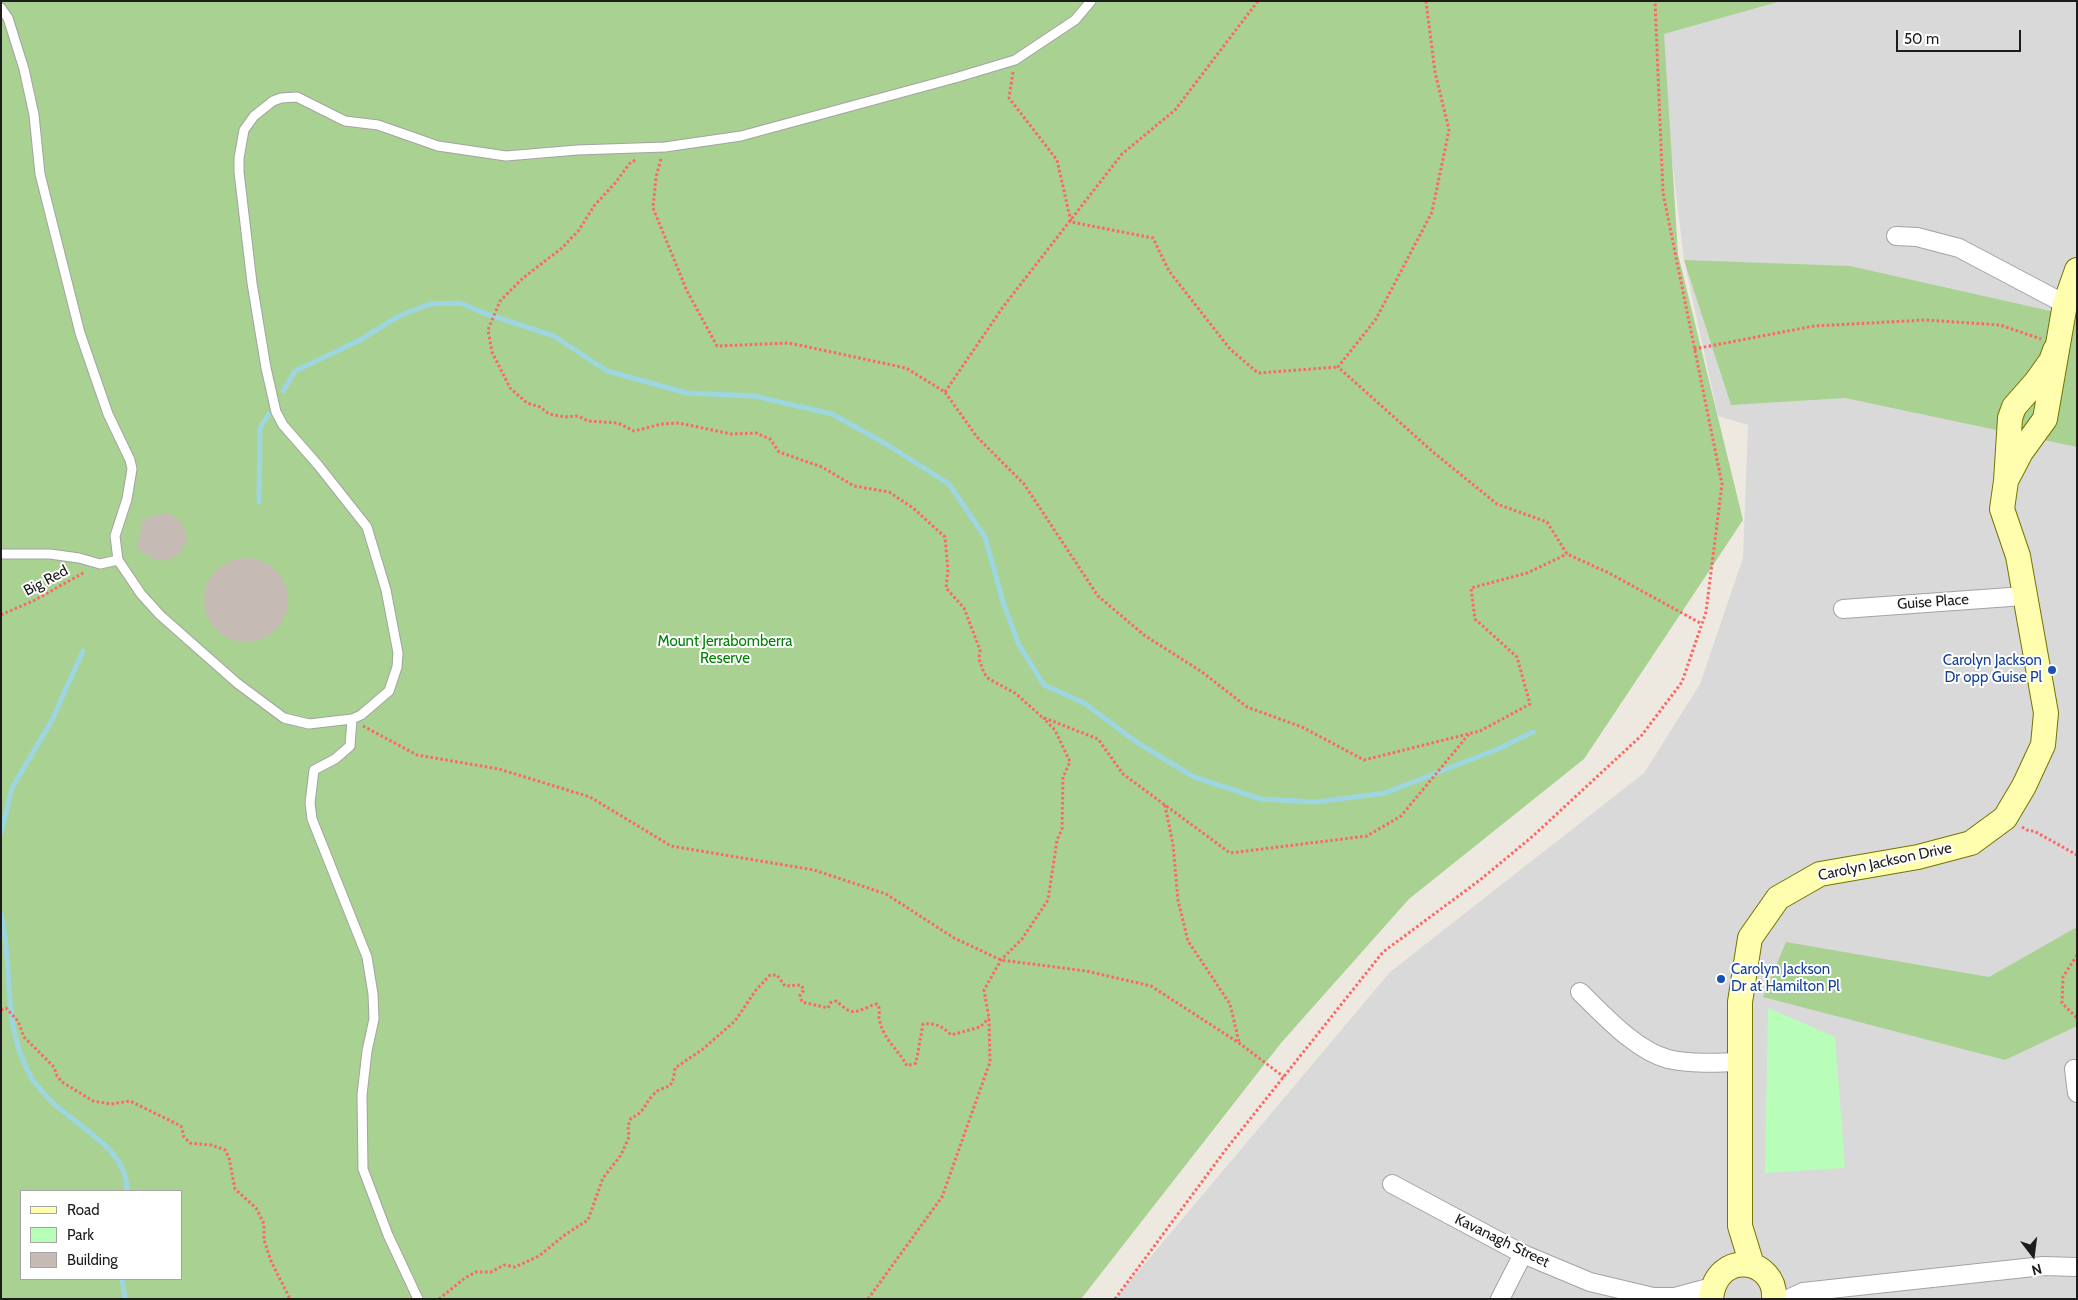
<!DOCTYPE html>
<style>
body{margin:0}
#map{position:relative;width:2078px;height:1300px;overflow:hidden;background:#eee9e0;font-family:Cabin,sans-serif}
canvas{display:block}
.frame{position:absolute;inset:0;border:2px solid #1c1c1c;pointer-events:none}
.legend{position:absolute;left:20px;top:1190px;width:162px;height:90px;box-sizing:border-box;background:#fff;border:1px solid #a4a4a4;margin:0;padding:6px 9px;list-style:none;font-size:15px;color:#1c1c1c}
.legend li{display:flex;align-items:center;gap:10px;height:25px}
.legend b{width:25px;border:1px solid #a4a4a4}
.north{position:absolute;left:2008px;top:1230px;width:50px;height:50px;-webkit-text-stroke:4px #fff;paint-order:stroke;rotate:165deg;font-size:14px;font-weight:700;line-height:20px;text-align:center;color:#1c1c1c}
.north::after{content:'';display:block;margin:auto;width:18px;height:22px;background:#1c1c1c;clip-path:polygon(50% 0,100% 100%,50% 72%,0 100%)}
.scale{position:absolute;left:1896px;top:30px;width:125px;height:22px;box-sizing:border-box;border:2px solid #1c1c1c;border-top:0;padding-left:6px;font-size:15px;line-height:18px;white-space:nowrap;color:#1c1c1c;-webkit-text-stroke:4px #fff;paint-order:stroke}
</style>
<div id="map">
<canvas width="2078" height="1300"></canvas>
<div class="frame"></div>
<ul class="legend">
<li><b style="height:6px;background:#fffdae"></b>Road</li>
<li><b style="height:14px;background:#b8feb9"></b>Park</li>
<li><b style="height:14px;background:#c6bab4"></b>Building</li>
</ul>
<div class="north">N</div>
<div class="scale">50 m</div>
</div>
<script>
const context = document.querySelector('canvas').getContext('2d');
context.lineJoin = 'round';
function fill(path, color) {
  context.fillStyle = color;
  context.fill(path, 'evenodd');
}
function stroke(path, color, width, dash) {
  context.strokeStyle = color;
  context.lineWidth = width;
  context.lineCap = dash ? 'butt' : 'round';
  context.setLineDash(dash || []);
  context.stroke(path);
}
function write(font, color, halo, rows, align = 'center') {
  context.font = font + ' Cabin,sans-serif';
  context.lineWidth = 4;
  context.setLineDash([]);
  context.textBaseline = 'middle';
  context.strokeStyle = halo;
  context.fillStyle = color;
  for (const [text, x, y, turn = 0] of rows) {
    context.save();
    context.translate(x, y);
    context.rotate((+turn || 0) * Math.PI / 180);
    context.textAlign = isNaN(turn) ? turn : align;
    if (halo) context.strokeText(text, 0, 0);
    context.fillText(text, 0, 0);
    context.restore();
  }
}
const residential = new Path2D(`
 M1720 1H2077V1299H1115L1390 972 1644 773 1700 684 1743 558 1748 425 1718 416 1684 260 1655 19Z`);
const forest = new Path2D(`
 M1 1H1781L1664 34 1678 254 1743 520 1584 759 1409 899 1281 1043 1081 1299H1ZM21 1191H181V1279H21Z
 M1684 260 1850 266 2077 317V447L1845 398 1731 405Z
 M2077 927V1026L2005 1060 1763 997 1786 942 1989 977Z`);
const park = new Path2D(`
 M1768 1008 1835 1037 1845 1168 1765 1173Z`);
const stream = new Path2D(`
 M283 391 295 371 360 340 399 316 430 304 460 303 484 313 554 336 607 371 687 393 754 396 832 414 886 444 949 484 985 537 1003 602 1019 645 1044 685 1084 703 1138 743 1194 777 1261 799 1316 802 1385 793 1498 749 1533 732
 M259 502 260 428 269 414
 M1 833 12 788 52 720 83 651
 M1 914C15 976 0 1023 32 1079 37 1085 43 1093 49 1099 75 1126 128 1148 127 1191
 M122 1279 125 1299`);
const building = new Path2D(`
 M162 513 170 514 183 523 187 539 181 553 166 561 151 558 137 548 142 524 147 518Z
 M204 600a42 42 0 1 1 84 0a42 42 0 1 1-84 0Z`);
const path = new Path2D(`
 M1426 1 1435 72 1449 130 1432 212 1376 319 1338 367 1433 452 1497 504 1547 522 1567 554 1609 573 1702 624
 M1013 72 1009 98 1057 160 1071 222 1153 238 1169 271 1230 349 1258 373 1338 367
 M661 159 656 177 653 208 687 291 717 346 789 343 906 368 945 392 977 437 1024 484 1098 596 1144 635 1202 672 1247 707 1302 727 1364 760 1480 731 1530 704 1517 657 1475 619 1471 588 1527 573 1567 554
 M635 160 629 164 616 182 594 206 579 230 562 248 523 278 500 301 488 330 492 352 510 388 527 403 540 407 549 414 565 417 578 416 588 421 618 423 634 431 662 424 679 423 731 434 756 433 770 439 779 452 822 467 854 486 889 492 913 508 945 537 948 570 946 588 964 608 980 650 979 659 984 673 989 679 1015 693 1042 717 1098 739 1123 774 1230 853 1367 836 1401 816 1469 734
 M1694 349 1814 326 1926 320 2000 325 2041 339
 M945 392 1003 307 1122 154 1175 110 1258 1
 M1 615 33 601 85 572
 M363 726 417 755 499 769 590 797 671 846 814 870 886 894 954 938 1001 960 1086 971 1151 986 1239 1043 1284 1077
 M1165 805 1173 845 1178 900 1188 941 1230 1004 1239 1042
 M2022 827 2029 831H2034L2077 855
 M2077 955 2063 977 2062 1003 2077 1018
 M1 1010 6 1008 18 1021 24 1037 54 1067 57 1076 62 1082 93 1101 111 1104 130 1101 181 1126 184 1137 190 1143 211 1145 225 1150 229 1158 235 1189 256 1208 264 1224V1240L271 1261 290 1299
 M439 1299 465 1278 476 1272H491L504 1265 515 1267 539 1256 566 1234 588 1220 603 1178 621 1155 629 1137 628 1126 631 1118C644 1113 644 1105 652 1096 665 1081 672 1096 675 1068L703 1049 735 1021 756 990 770 975H777L785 986 801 985 804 990 800 995 802 1002 828 1008 830 1003 836 1001C840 1004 845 1009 850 1011 858 1014 869 1005 877 1004 882 1011 877 1015 880 1022 884 1040 899 1050 907 1066L916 1063 923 1024C936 1023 942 1026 951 1035L980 1027 989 1018
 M868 1299 942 1197 990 1062 989 1018 984 990 1001 960 1022 939 1048 900 1057 840 1062 829 1063 777 1070 762 1055 730 1043 718
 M1115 1299 1227 1148 1383 952 1480 880 1533 836 1642 735 1682 682 1706 612 1722 484 1663 193 1655 1`);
const lane = new Path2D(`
 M1 8 8 18 24 69 34 115 40 174 80 333 108 414 130 460 132 469 127 499 115 536 118 560 141 594 160 615 237 683 284 718 309 724 352 719 361 715 389 691 397 667 398 653 386 590 367 527 318 465 283 425 276 412 266 368 252 283 239 172V158L244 130 254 116 273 101 281 98 297 97 345 121 378 125 438 146 506 156 577 150 665 147 741 136 955 78 1015 60 1075 20 1091 1
 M1 554H50L79 558 100 564 118 560
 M352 719 350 746 335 759 314 770 310 803 312 819 367 957 373 994 374 1019 367 1051 362 1095 363 1169 388 1235 418 1299`);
const street = new Path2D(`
 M1896 236 1917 237 1959 248 2065 304
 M1843 609 2024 596
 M1580 992C1604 1015 1635 1050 1668 1059 1690 1064 1717 1063 1740 1062
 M2074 1069 2077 1093
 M1392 1184 1523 1254 1590 1282 1653 1297H1675L1712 1287
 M1500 1299 1523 1254
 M1788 1299 1803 1292 2043 1266 2077 1267`);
const secondary = new Path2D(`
 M2008 477 2021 452 2045 419 2065 304 2077 270
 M1752 1265 1740 1226V1002L1750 938 1778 898 1820 874 1918 857 1971 843 2005 818 2024 786 2043 745 2046 713 2018 556 2002 509 2006 481 2010 418 2014 407 2036 382 2051 361 2055 350
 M1711 1299C1716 1248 1777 1258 1774 1299`);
const markers = [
 [2052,670,5,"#1a4fb4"],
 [1721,979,5,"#1a4fb4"]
];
const streetNames = [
 ["Big Red",46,581,-28],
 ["Guise Place",1933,602,-4],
 ["Carolyn Jackson Drive",1885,862,-12],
 ["Kavanagh Street",1502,1241,26]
];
const parkNames = [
 ["Mount Jerrabomberra",725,642],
 ["Reserve",725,659]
];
const transitNames = [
 ["Carolyn Jackson",2042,661],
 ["Dr opp Guise Pl",2042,678],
 ["Carolyn Jackson",1731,970,"left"],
 ["Dr at Hamilton Pl",1731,987,"left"]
];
fill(residential, '#dad9d9');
fill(forest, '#a9d192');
fill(park, '#b8feb9');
stroke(stream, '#9dd6e0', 5);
fill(building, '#c6bab4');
stroke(lane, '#a3a3a3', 11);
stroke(street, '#a3a3a3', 20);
stroke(secondary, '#717600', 26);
stroke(path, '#ff6661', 3, [2.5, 2.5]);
stroke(lane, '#fff', 9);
stroke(street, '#fff', 18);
stroke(secondary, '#fffdae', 24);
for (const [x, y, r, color] of markers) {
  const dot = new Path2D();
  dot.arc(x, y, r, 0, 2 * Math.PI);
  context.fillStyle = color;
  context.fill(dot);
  stroke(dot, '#fff', 2);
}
write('15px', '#1c1c1c', '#fff', streetNames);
write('15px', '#028204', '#fff', parkNames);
write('15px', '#164399', '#fff', transitNames, 'right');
</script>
